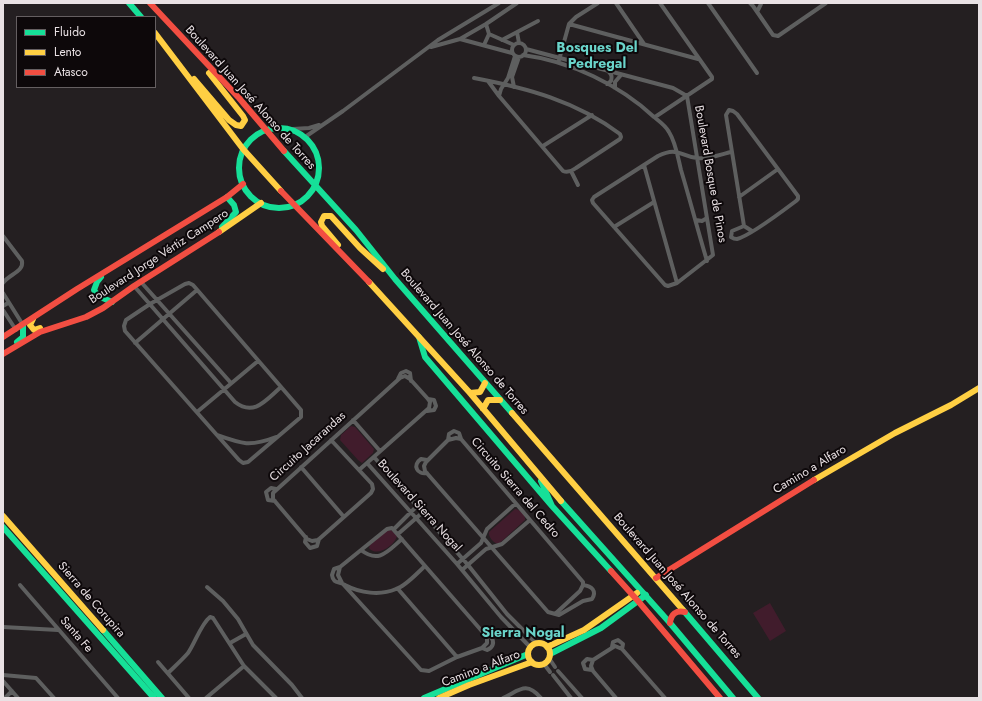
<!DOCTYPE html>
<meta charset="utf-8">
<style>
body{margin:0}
#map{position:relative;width:982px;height:701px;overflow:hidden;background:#241f21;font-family:Jost,sans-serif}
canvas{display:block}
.frame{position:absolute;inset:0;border:4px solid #e9e1e4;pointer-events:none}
.legend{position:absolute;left:16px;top:16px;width:140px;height:72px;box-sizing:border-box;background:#0d080a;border:1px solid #655f61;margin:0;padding:5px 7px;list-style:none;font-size:12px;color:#e9e1e4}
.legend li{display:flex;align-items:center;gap:8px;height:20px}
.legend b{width:20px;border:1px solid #655f61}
</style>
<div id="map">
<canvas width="982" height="701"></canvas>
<div class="frame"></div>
<ul class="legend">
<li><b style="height:5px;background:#16e098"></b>Fluido</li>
<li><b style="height:5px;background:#ffcf43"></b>Lento</li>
<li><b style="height:5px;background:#f24e42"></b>Atasco</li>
</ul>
</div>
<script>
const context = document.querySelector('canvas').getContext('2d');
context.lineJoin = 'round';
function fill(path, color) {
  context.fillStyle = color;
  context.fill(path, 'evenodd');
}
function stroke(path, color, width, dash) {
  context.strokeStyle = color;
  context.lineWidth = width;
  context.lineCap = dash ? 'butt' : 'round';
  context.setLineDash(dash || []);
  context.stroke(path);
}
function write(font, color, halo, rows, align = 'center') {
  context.font = font + ' Jost,sans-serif';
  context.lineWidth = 4;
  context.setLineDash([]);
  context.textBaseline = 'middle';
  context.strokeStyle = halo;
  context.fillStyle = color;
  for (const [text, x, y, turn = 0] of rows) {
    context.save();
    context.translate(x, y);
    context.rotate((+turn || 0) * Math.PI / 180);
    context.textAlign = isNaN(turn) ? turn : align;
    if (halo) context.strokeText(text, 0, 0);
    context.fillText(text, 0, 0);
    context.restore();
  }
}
const green = new Path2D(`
 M351 426 355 427 374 449 373 453 362 463 358 460 340 440 341 435Z
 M515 509C520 509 526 516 525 520L502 541 498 544C493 543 488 536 489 532Z
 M391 530 397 536C395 545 377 558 369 548L370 545 386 531Z
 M770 603 786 631 770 641 753 613Z`);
const street = new Path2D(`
 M616 3 644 44
 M708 3 757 73
 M750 3 753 6 773 35 778 36 826 3
 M757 12 761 4
 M486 24 489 34 514 45
 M569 24 698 59
 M517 32 519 43
 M460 39 512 53
 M502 40 538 21
 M512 50a7 7 0 1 1 14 0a7 7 0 1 1-14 0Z
 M484 45 489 34
 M431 47 460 39 486 24 517 3
 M526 49 673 88 687 96 713 255 677 283 668 286 665 285 593 203 592 200 594 197 658 156C678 146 679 156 697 158 706 160 722 154 731 152
 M523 55C570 61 620 85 654 117 659 121 666 126 669 132 676 143 678 158 681 170 690 200 698 231 707 261
 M559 60 569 24 576 17 598 3
 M474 78C527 88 576 101 620 134L621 137 620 139 576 168C572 171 568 173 563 171L499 96 488 81
 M607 84 611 81C612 77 612 75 609 72
 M514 87 512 77 519 57
 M615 88V82L621 75
 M499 96 501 89 508 78 515 56
 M655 117 712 79V77L660 3
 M293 129 309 128 319 125
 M305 137 343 111 438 40 499 3
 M543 146 592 115
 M644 165 677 283
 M571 171 578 185
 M739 197 778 169
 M696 220 702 221 707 218
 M744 226 732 231 731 237C734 239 734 239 737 239 750 236 784 210 796 201L798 199V196L737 114 733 111 729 110 726 115 744 226 752 231
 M614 227 654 202
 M3 236 22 261C24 272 9 274 3 283
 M141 282 231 383
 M189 283 193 285 301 410V417L248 462 243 463 239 460 125 331 124 326 126 320 150 304 185 284Z
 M134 286 235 402C254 417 266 400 281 387
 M3 293 23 325
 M3 306 8 303
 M3 310 16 330
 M135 343 197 290
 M398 379 401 373 406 371 410 373 411 381
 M427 411 434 410 436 406 434 400 428 399
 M197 412 258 361
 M353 420 380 451
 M217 435C242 444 250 447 276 437
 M456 438 461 439 583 582V585C592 586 597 591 592 599L583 601 559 615 548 612 425 471 424 466 426 462 448 440Z
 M331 440 372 484 373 489 371 493 318 540 312 541 307 539 273 499V493L400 378 405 376 410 379 428 399 430 402 429 408 359 470
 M448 440 449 434 454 431 459 433 461 439
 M374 457 468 565 507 614 537 644
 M367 463 457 564 501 617 531 648
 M301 467 344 517
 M427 473C417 475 412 465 421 459L427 460
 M275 501 268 500 266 492 271 488 276 489
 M392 528 487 637V643L482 648 457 657 429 671 421 670 342 583 338 575 340 567 387 529Z
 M394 529 416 507
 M398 534 422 513
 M306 537 305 542 310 548 317 546 319 539
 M361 550C379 564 388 551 402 539
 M457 564 481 543 487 529 515 504
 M340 567 334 569 332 575C333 584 339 581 345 585 360 593 380 596 396 589 406 586 417 573 425 566
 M462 570 486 549 502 544 530 520
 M20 585 118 698
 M207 587 223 601 238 619 253 645 292 685 302 698
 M398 589 457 657
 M555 614 580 591 583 585
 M3 627 58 630
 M230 643 246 634
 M612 647 613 642 618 640 623 644 622 649
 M482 648 487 650C493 648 495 642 491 637L486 635
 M549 658 555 667
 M158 662 189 698
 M544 664 550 672
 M592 670 585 669 583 663 587 659 593 660
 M558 671 582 698
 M168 673C174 667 182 660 188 653 195 643 201 624 210 617L213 618 244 666 276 698
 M3 675 36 678 54 698
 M553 675 571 698
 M3 681 18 698
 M5 698 12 691
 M206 698 244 666
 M503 698C520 690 526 681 541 698
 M616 698 593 671 591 666 593 660 615 646 622 649 665 698`);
const fast = new Path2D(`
 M129 3 141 17
 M239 168a40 40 0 1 1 80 0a40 40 0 1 1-80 0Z
 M284 151 356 230 395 279 512 413
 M222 227 236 212 234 205 227 197
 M101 277 97 282 94 290 98 296 112 302
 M419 337 425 357 552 506 611 571
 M17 342 23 337V325
 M541 481 552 506
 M561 501 670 623 733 698
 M3 527 154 698
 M683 610 758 698
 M103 630 162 698
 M550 654 601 628 646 595
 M424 698 528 654`);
const slow = new Path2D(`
 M155 33 243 149 281 191
 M194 79 229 120 236 125 241 126 245 120 243 116 209 73
 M219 232 261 203
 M338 245 322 226 321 222 324 216H331L360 248 383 269
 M369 282 470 393 561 501
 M33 319 30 325 34 330 40 328
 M470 393 480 392 485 383
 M483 409 488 400H500
 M512 413 683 610
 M814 480 895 433 951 405 979 388
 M3 516 103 630
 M528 654a11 11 0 1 1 22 0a11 11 0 1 1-22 0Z
 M547 647 584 630 637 593
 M439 698 469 685 532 662`);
const jam = new Path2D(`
 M150 3 239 98 284 151
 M281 191 369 282
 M3 337 77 289 227 197 243 184
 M3 354 40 332 86 317 103 308 134 286 219 232
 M611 571 638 601 720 698
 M656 578 814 480
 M670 623C671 614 676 610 685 612`);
const streetNames = [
 ["Boulevard Juan José Alonso de Torres",250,98,48],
 ["Boulevard Bosque de Pinos",710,174,80],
 ["Boulevard Jorge Vértiz Campero",159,257,-33],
 ["Boulevard Juan José Alonso de Torres",464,342,49],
 ["Circuito Jacarandas",308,447,-42],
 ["Camino a Alfaro",810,470,-31],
 ["Circuito Sierra del Cedro",515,488,49],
 ["Boulevard Sierra Nogal",419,506,48],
 ["Boulevard Juan José Alonso de Torres",677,586,49],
 ["Sierra de Corupira",91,600,49],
 ["Santa Fe",76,635,49],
 ["Camino a Alfaro",481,669,-21]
];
const quarterNames = [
 ["Bosques Del",597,49],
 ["Pedregal",597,65],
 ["Sierra Nogal",523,634]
];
fill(green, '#411c2c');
stroke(street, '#5e5f5f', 4);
stroke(fast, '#16e098', 6);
stroke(slow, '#ffcf43', 6);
stroke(jam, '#f24e42', 6);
write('12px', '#e9e1e4', '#0d080a', streetNames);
write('bold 14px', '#6ad4ca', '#0d080a', quarterNames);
</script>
